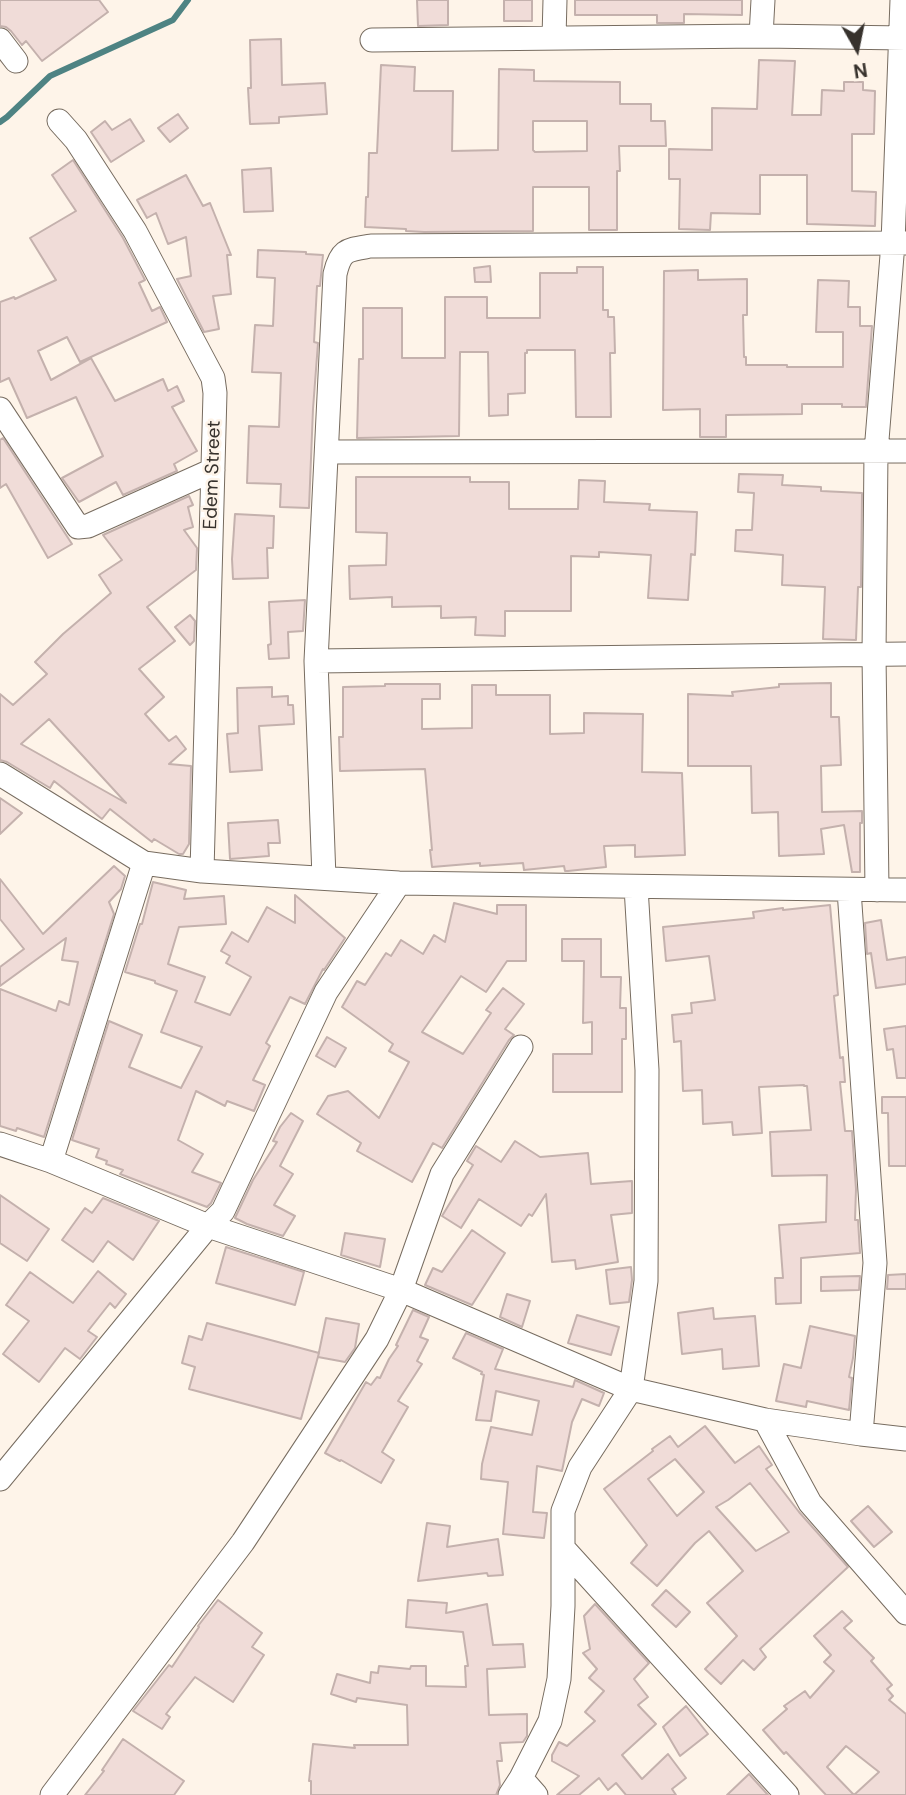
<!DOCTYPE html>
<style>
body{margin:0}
#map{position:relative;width:906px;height:1795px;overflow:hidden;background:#fef4e9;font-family:"DM Sans",sans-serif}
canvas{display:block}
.north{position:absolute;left:822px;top:14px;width:70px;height:70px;-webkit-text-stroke:5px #fef4e9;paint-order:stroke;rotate:171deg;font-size:19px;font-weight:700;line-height:28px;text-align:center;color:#37322d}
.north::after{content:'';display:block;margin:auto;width:24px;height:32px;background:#37322d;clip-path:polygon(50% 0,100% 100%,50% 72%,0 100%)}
</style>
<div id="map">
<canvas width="906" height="1795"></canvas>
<div class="north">N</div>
</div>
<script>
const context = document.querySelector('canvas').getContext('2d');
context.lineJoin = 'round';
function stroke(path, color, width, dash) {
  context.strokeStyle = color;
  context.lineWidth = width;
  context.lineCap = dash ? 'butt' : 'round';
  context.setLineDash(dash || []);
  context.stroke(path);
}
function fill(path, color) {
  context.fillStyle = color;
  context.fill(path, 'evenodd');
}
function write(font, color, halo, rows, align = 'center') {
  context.font = font + ' "DM Sans",sans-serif';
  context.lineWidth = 5;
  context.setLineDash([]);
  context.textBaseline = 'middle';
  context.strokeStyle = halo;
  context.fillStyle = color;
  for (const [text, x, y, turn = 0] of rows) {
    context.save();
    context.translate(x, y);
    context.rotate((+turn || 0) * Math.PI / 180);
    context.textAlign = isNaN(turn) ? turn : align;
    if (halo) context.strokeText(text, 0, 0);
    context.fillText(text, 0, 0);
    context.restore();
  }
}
const stream = new Path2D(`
 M0 122 7 117 50 76 173 20 188 0`);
const building = new Path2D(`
 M0 0H99L108 12 42 61 26 41 22 45 11 31 6 27 0 26Z
 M417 0H448V25L418 26Z
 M504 0H532V21H504Z
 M575 0H742V15L684 14V23H657V15H575Z
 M281 39 282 85 325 83 327 114 279 117V123L250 124 248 88H251L250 40Z
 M759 60 795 61 792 115H821L822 90 844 91V82H863V90L875 91 874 134H852V191L876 192 875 226 807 224V175H760V214L711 213 710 230 679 229 680 179H669V149L712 150V108L757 109Z
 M381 65 415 67 414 91H453L452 151 498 150 499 69 534 70V81L620 82V104H651V121H665L666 146H619L620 171H617V230H589V187H533V231L424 232 406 231V229L365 227 366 197H368L369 153H377ZM533 121H587V151L535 152 533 150Z
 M178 114 188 128 170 142 158 128Z
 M130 119 144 141 111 162 91 132 105 121 112 130Z
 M73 160 123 238 145 280 139 283 152 311 160 307 167 322 80 362 67 337 38 351 51 380 91 358 115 401 163 379 168 391 177 386 184 401 172 407 197 451 174 464 177 471 123 495 116 482 79 502 62 478 103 456 76 397 27 418 9 378 0 382V302L14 297 15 299 56 280 30 238 76 211 52 175Z
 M271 168 273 211 244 212 242 170Z
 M186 175 203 206 210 203 231 255H227L231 294 213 296 219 329 204 332 177 279 191 276 186 237 168 244 156 213 147 218 137 200Z
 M258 250 306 252V254L323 255 320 286H317L314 342 318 343 313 409 309 508 280 507 281 484 247 483 249 426 279 427 281 373 252 372 255 325 273 326 275 278 257 277Z
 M490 266 491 282H475L474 268Z
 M577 267H603V310H608V317H614L615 353H610L611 417H576L575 350H527V353H525V393L508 394V415L489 416 488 352H460L459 436 357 438 359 359H363V308H402V358H445V297H487V318H540V273H577Z
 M698 270V280L747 279V315H743L744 357H746V365H787V367H843V332H816L818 280 849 281 848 307H860V326H872L866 407H842V404H802V414L726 415V437H700V409L663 410 664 271Z
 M3 438 72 544 48 558 6 484 0 488V440Z
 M739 474 783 475 782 485 821 487V491L862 493 861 587H858L856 640 823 639 825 587 782 585 783 555 735 551 736 530H752L754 493 738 492Z
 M356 477H470V482H509V509H578L579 480 605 481 604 502 650 504 649 510 697 512 695 555 691 554 688 600 648 598 651 555 599 552V557L571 556V611H505V636L475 635 476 617 441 618V606L392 607V597L350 599 349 566 386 565 387 533 356 532Z
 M189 496 193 505 188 507 193 527 184 530 197 548 196 570 147 607 175 641 139 669 164 697 145 714 169 741 176 736 186 749 169 764 191 766 189 844 183 854H179L154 839 152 842 110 809 102 819 54 781 50 788 7 762 0 760V694L13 705 47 674 35 662 63 634 111 593 99 575 122 560 103 535ZM49 719 126 803 21 744Z
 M235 514 274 516 273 548H267L268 578 233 579 232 559Z
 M305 600 303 631 288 632 289 658 269 659 268 645 271 644 269 602Z
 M190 615 195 621 194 641 190 645 175 627Z
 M831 683V717H839L841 765 821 766 822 812 862 811V823H860V872H852L844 825 821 829 824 854 779 856 778 812 752 813 751 766H688V694L733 696 732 692 779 687V684Z
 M385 684H440V699H422V729L472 728V685H496V695H550V734L584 733V713L643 714 642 772 682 773 685 855 635 857V845L604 846 606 867 568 871H565L564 866 524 870 523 863 480 866V863L432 867 430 850H432L425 769 340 771 339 737H343V687L385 686Z
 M272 687V697L288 696V705H293L294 724 259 726 262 770 230 772 227 734 238 733 237 688Z
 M0 798 22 813 0 834Z
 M278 820 280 843H268L269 856 230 859 228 823Z
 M114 866 125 876 121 889 109 902 114 914 44 1137 17 1128 16 1131 0 1126V989L56 1011 59 1001 69 1005 78 962 62 960 66 938 0 986V967L24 949 0 919V879L43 934Z
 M153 882 186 890 184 899 224 896 226 924 179 927 168 964 205 977 195 1002 230 1015 251 977 226 963 230 956 221 951 232 932 248 942 267 907 295 923V895L345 938 324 970 323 969 305 1004 290 997 266 1043 270 1046 253 1080 265 1085 254 1111 227 1101 225 1106 196 1091 178 1140 203 1154 192 1172 221 1183 211 1203 207 1207 120 1174 123 1170 106 1164 107 1161 96 1157 99 1149 72 1140 109 1021 142 1035 129 1067 181 1088 202 1047 161 1032 177 991 155 983V981L125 972 140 924H142Z
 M454 903 497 914V905H526V961H507L486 992 461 976 422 1032 463 1054 491 1013 486 1010 503 988 524 1004 505 1029 514 1035 509 1040 442 1148 433 1143 412 1182 357 1151 361 1143 317 1114 328 1096 348 1091 379 1118 409 1062 389 1051 393 1044 342 1007 357 981 365 985 386 953 391 956 401 940 423 954 434 935 445 942Z
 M830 905 838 995 834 996 840 1058 843 1057 845 1082H840L845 1131H852L856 1189 855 1220H858L860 1253 801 1258V1303L776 1304 775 1278H783L779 1225 826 1222 827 1175 772 1176 770 1132 811 1130 807 1086H804V1085L759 1087 762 1133 733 1135 732 1122 703 1124 702 1090 683 1091 681 1041 674 1042 672 1015 692 1013 691 1003 715 1000 709 956 666 961 663 927 754 918 753 912 783 908V910Z
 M881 920 887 960 906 957V984L876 988 871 953 867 954 865 923Z
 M562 939H601V977H621L620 1008H626V1039H622V1092H553V1054H592V1022L583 1023 584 961H562Z
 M906 1026V1078H897L893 1049 887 1050 884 1029Z
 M327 1037 346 1048 335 1067 316 1056Z
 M882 1097H906V1166H889L888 1113H882Z
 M291 1113 303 1121 280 1166 293 1174 274 1205 295 1216 283 1236 247 1224 235 1218 253 1180 277 1142 273 1141 280 1127Z
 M515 1141 540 1157 588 1153 591 1184 632 1181V1213L611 1215 618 1262 576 1269 575 1260 552 1262 546 1194 532 1216 529 1214 521 1226 479 1199 461 1228 442 1216 473 1165 467 1161 476 1146 501 1162Z
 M0 1195 49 1229 27 1261 0 1243Z
 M103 1198 159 1221 133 1260 108 1241 93 1262 62 1240 85 1208 92 1213Z
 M472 1230 505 1253 472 1305 425 1285 433 1268 442 1272Z
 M345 1233 385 1239 380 1267 341 1255Z
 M226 1247 304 1272 295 1305 216 1283Z
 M631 1267 632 1280 629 1302 610 1304 606 1270Z
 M98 1271 126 1294 115 1308 110 1303 88 1331 97 1337 80 1359 65 1348 39 1382 3 1354 29 1321 6 1305 30 1272 73 1303Z
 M906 1274V1289H887L888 1275Z
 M860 1276 859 1290 821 1291V1277Z
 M507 1294 530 1301 522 1327 500 1317Z
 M713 1308 714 1319 755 1316 759 1366 723 1369 722 1349 682 1354 678 1313Z
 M413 1310 429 1317 420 1337 428 1340 417 1361 422 1364 398 1401 408 1407 382 1452 394 1460 381 1483 341 1460 340 1461 325 1453 366 1382 371 1385 377 1377 380 1378 389 1359 398 1346 396 1345Z
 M577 1315 619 1327 611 1355 568 1343Z
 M326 1318 359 1324 355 1348 345 1362 318 1357Z
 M207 1323 319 1353 301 1419 189 1389 195 1367 182 1363 189 1336 202 1340Z
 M810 1326 855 1336 853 1358 849 1377 852 1378 849 1410 807 1401 806 1407 776 1401 784 1364 801 1368Z
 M466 1333 503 1349 495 1369 573 1387 575 1380 604 1393 599 1406 582 1399 572 1422 562 1471 537 1466 533 1512 547 1513 544 1538 503 1534 508 1482 481 1479 482 1464 491 1427 532 1435 539 1401 496 1391 491 1421 476 1420 484 1375 481 1374 482 1372 453 1358Z
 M705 1426 735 1463 759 1446 772 1465 766 1469 799 1512 848 1567 760 1649 766 1657 754 1670 743 1660 721 1684 705 1669 737 1636 707 1603 743 1571 709 1531 695 1543 657 1586 631 1563 647 1545 604 1489 653 1451 652 1449 670 1436 678 1447ZM675 1459 704 1492 677 1516 648 1479ZM750 1483 789 1532 756 1551 716 1507 728 1500Z
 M868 1506 892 1532 874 1547 851 1521Z
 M427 1523 450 1526 447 1547 498 1539 503 1575 488 1576 487 1573 418 1581Z
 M666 1590 690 1612 676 1627 652 1605Z
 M218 1600 262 1633 252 1647 264 1655 233 1702 195 1677 166 1714 170 1717 162 1729 133 1711 169 1665 172 1667 199 1627 198 1626Z
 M408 1600 447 1603 446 1613 487 1604 493 1645 523 1644 525 1667 487 1669 489 1715 527 1714V1736L523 1742 500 1743 502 1761H497L500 1785 496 1795H311V1781H309L313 1744 355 1748 354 1745H408L407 1705 357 1698 356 1702 331 1694 337 1674 370 1683 371 1672 378 1673 379 1666 410 1669 411 1666H426V1686L466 1687 465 1666H468L463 1632 406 1627Z
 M595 1604 649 1663 634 1679 648 1697 638 1705 656 1724 622 1755 642 1779 668 1754 686 1778 672 1789 676 1795H626L616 1783 608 1790 599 1778 579 1795H557L579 1776 552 1761V1755L559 1742 567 1746 595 1721 585 1712 604 1691 589 1678 597 1669 583 1653 590 1649 584 1616Z
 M842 1611 852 1621 844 1628 874 1658 871 1661 892 1685 887 1689 893 1696 889 1700 906 1714V1795H826L786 1752 784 1754 763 1730 787 1709 784 1706 805 1691 810 1698 834 1671 824 1662 831 1655 814 1636ZM846 1746 879 1772 854 1795 827 1767Z
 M686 1706 708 1734 680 1756 663 1727Z
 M123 1739 184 1781 174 1795H85L104 1771 102 1770Z
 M749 1774 768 1795H727Z`);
const minor = new Path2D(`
 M761 36 763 0
 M554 38 555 0
 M0 40 16 61
 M372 40 761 36 906 38
 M59 121 76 140 135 231 213 378 215 393 202 871
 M0 409 78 527 88 526 213 470
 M327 452 906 451
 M316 661 906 654
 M0 774 144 863 202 871 399 883 906 890
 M144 863 51 1161 208 1226 401 1290 631 1389 765 1420 861 1434 906 1439
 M324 878 316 661 335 274C341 249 347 250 371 246L906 243
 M849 890 875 1263 861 1434
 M877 890 874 654 876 452 893 243 902 0
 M0 1144 51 1161
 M765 1420 810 1503 906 1613
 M0 1479 208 1226 223 1211 326 992 399 883
 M563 1548 787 1795
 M521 1778 536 1795
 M52 1795 243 1542 377 1339 401 1290 442 1174 521 1047
 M510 1795 521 1778 550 1721 559 1679 563 1606V1511L580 1467 631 1389 646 1281 647 1070 636 887`);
const streetNames = [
 ["Edem Street",213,475,-88]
];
stroke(stream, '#4e8383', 6);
fill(building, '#f0dcd8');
stroke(building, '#c4b1ad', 2);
stroke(minor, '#776c60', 25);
stroke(minor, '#fff', 23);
write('19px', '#37322d', '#fef4e9', streetNames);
</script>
